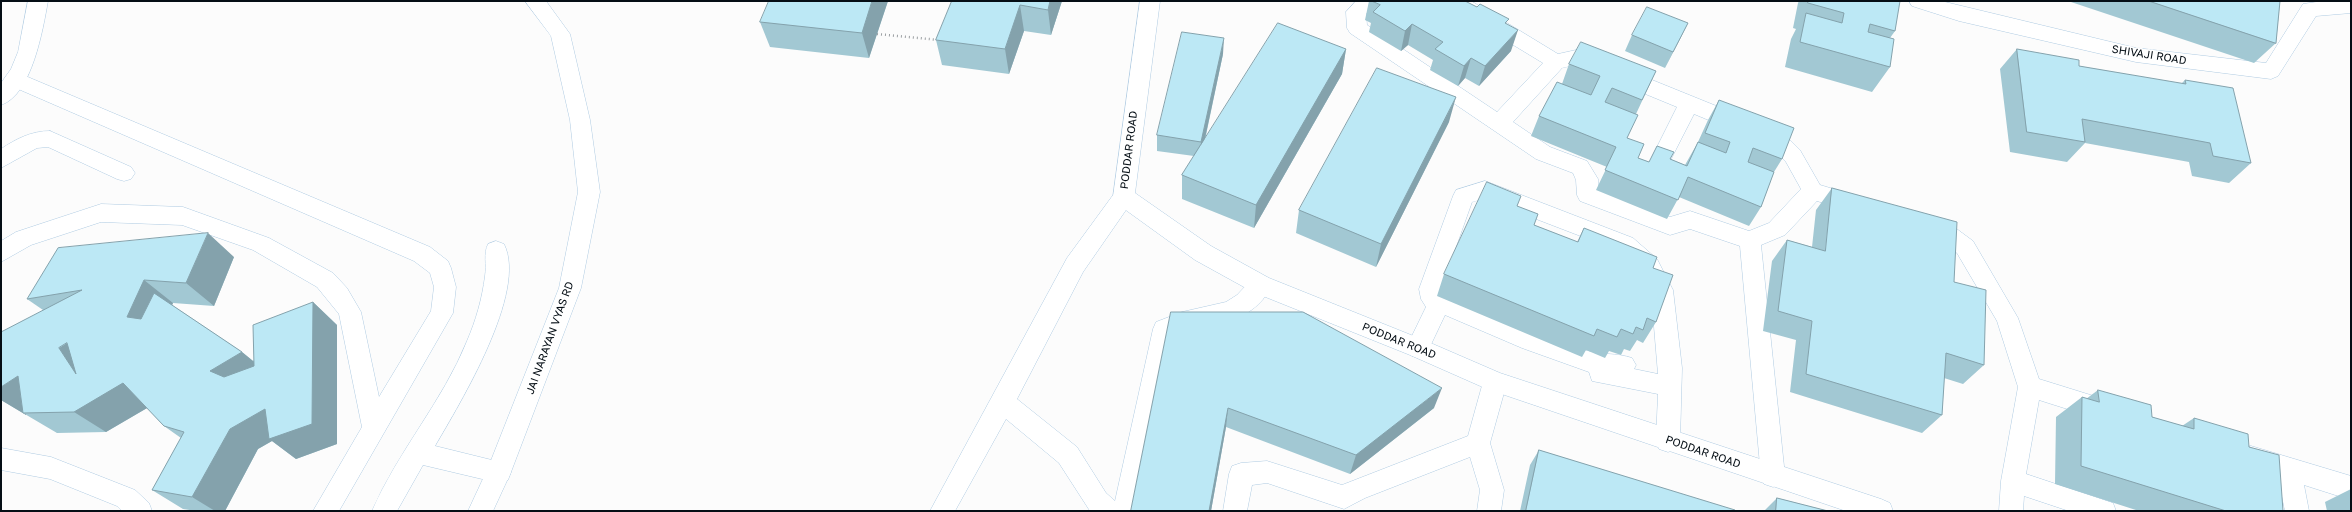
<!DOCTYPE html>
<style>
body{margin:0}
#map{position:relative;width:2352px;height:512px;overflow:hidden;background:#fcfcfc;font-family:"Golos Text",sans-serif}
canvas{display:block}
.frame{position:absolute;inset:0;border:2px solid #050e15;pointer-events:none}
</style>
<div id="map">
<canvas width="2352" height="512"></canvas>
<div class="frame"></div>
</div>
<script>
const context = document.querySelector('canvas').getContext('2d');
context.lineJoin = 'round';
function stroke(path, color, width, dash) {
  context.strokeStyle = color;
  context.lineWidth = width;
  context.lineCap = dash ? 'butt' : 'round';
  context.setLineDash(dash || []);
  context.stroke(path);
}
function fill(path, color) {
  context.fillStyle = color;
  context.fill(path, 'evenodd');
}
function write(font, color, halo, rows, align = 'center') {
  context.font = font + ' "Golos Text",sans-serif';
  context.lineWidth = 3;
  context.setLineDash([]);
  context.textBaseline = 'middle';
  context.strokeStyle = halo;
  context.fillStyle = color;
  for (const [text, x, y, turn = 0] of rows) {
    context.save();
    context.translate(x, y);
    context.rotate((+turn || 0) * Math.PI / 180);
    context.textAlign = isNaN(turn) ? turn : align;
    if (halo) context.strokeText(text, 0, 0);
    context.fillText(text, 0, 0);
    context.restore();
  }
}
const path = new Path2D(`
 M877 34 939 40`);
const minor = new Path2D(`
 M1356 1H1378L1366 14 1367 25 1497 112 1543 63 1449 6 1446 1H1471L1558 54 1576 50 1583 52 1783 133 1800 150 1820 185 1864 198 1867 204 1864 210 1856 213 1817 201 1785 235 1761 245 1785 476 1782 484 1773 487 1764 484 1761 476 1740 246 1690 229 1670 235 1580 201 1577 195 1576 180 1573 173 1536 159 1350 33 1347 28 1346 12ZM1575 65 1677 107 1652 157 1655 163 1662 165 1669 163 1694 114 1769 145 1786 162 1801 189 1769 223 1749 231 1690 211 1670 217 1598 190V179L1587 161 1550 147 1513 122 1562 68Z
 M1909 1H1941L2136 48 2266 63 2303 4 2323 1H2351V13L2316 16 2278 76 2271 79 2136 62 1959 21 1912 6Z
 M16 72 430 247 448 261 451 268 456 287 453 313 339 511H313L362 427 339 314 317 287 253 250 182 225 101 222 31 245 1 262V241L16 232 101 204 183 207 269 238 333 273 347 288 361 312 379 397 431 311 434 287 430 273 414 261 9 85 6 80 9 75Z
 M50 131 131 167 135 173 131 179 124 181 117 179 48 147 37 148 1 168V149C16 139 31 131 50 131Z
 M1485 181 1633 238 1657 259 1673 290 1682 368 1680 441 1677 449 1668 452 1659 449 1656 441 1658 394 1592 381 1589 372 1522 348 1445 315 1426 355 1418 358 1410 355 1406 348 1426 307 1421 299 1419 289 1453 196 1456 190ZM1484 199 1617 250 1641 273 1651 291 1658 374 1634 369 1636 365 1632 358C1618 353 1600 355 1584 350 1535 336 1489 313 1442 293L1441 289 1472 202Z
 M1124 188 1132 191 1135 197 1083 272 1017 399 1077 447 1106 493 1115 501 1153 329 1156 322 1182 312 1226 302 1237 295 1253 278 1261 276 1269 278 1272 285C1250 330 1210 317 1174 335L1137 511H1090L1059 463 1006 419 955 511H930L1067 258 1116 191Z
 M1929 217 1950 224 1973 241 2018 318 2039 379 2113 402 2117 410 2113 418 2105 421 2039 400 2026 474 2113 503 2116 511H2069L2024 496 2023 511H1999L2001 481 2018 387 1997 321 1957 253 1935 237 1921 232 1918 226 1921 220Z
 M496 241 504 244C528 292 460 403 435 446L508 464 511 472 508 480 499 483 423 465 397 511H372C398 451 443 401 467 341 476 320 482 299 485 276 487 265 483 254 488 244Z
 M1495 372 1503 375 1507 382 1490 443 1504 490 1501 511H1477L1480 490 1470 457 1365 498 1344 509 1267 483 1252 485 1247 511H1223L1229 474 1232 466 1241 463 1267 461 1342 485 1468 436 1483 382 1487 375Z
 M2251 446 2351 476V500L2304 485 2309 511H2285L2278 477 2242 465 2239 457 2242 449Z
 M1 448 51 457 135 490 149 503 152 511H122L117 506 50 479 1 470Z`);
const tertiary = new Path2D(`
 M28 1H48C43 29 32 95 1 105V83L11 69 18 52Z
 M525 1H546L570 34 590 120 600 192 581 288 511 472 493 511H468L488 468 559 288 578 192 570 120 551 36Z
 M1140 1H1160L1135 193 1211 246 1269 278 1426 341 1500 373 1881 499 1890 503 1893 511H1846L1487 389 1410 355 1253 292 1195 260 1116 203 1113 197Z`);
const wall = new Path2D(`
 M888 1 869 58 770 47 760 22Z
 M952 1H1062L1051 35 1024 31 1009 74 942 65 936 40Z
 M1369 1H1465L1507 24 1511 51 1479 86 1465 78 1458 86 1430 70 1433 60 1408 45 1401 51 1369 32 1371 23 1365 20Z
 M1799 1H1898L1895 31 1890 38V67L1872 92 1785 67 1791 39 1796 29 1793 28 1798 3Z
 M2068 1H2280L2276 43 2254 63Z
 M1688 23 1665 68 1625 51 1632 35Z
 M1346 49 1342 74 1254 228 1182 199V175L1194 156 1157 151V135L1223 54 1205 140Z
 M2017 49 2079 66 2181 84 2185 80 2251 163 2229 183 2192 176 2189 162 2085 143 2067 162 2010 152 2000 69Z
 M1569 64 1656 71 1636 114 1627 138 1638 158 1649 162 1670 159 1685 165 1698 142 1708 120 1719 100 1782 159 1774 172 1761 207 1749 226 1679 197 1667 219 1596 190 1607 167 1531 136 1539 116 1562 84Z
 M1449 122 1376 267 1296 233 1299 210Z
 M1832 188 1954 282 1984 365 1963 384 1944 378 1942 415 1922 433 1790 392 1796 340 1763 331 1772 261 1787 240 1812 247 1816 210Z
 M1517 206 1534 225 1577 242 1584 228 1653 268 1656 322 1643 343 1637 340 1630 351 1624 349 1621 355 1609 351 1605 358 1586 350 1582 357 1437 296 1444 274Z
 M234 257 214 306 173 303 172 305 242 352 253 361 313 302 337 325V444L296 459 272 441 258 449 225 511H196L183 509 152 490 181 438 164 426 147 408 106 432 57 433 1 400 43 310 27 299Z
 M1171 312 1434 408 1350 474 1226 427 1211 511H1131Z
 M2098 390 2152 417 2182 426 2194 418 2249 447 2283 511H2139L2055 484 2056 417 2082 397 2086 399Z
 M1539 450 1735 511H1520L1530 465Z
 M2351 489V511H2327L2325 502Z
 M1777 498 1828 511H1764Z`);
const shadedWall = new Path2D(`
 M872 1H888L869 58 862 33Z
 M1050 1H1062L1051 35 1048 10Z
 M1020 5 1024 31 1009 74 1005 49Z
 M1688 23 1680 39 1665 68 1673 52Z
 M1412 24 1408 45 1401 51 1405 31Z
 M1518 30 1511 51 1479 86 1485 66Z
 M1224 38 1223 54 1201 157V142Z
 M1346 49 1342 74 1254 228 1256 205Z
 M1471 58 1465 78 1458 86 1464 66Z
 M1456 97 1449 122 1376 267 1381 244Z
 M208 233 234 257 214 306 186 283Z
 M144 280 173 303 157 339 127 317Z
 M313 302 337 325V444L296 459 272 441 258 449 225 511H215L192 497 230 429 265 409Z
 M67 343 123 383 154 404 106 432 74 412 76 374 59 348Z
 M242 352 269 374 238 392 210 371Z
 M18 376 23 413 26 414V415L1 400V387Z
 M1442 388 1434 408 1350 474 1356 455Z
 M1228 408 1226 427 1211 511H1209Z`);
const building = new Path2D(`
 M769 1H872L862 33 760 22Z
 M952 1H1050L1048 10 1020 5 1005 49 936 40Z
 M1372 1H1465L1477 7 1480 4 1509 19 1505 23 1518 30 1485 66 1471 58 1464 66 1435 49 1443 42 1412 24 1405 31 1373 12 1380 5Z
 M1808 1H1900L1895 31 1870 24 1868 32 1894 39 1890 67 1800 42 1806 13 1842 23 1844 13 1808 3Z
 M2149 1H2280L2276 43Z
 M1647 7 1688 23 1673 52 1632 35Z
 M1278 23 1346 49 1256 205 1182 175Z
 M1182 32 1224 38 1201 142 1157 135Z
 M1581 42 1656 71 1642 100 1612 88 1605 102 1638 115 1627 138 1644 144 1638 158 1649 162 1657 146 1674 152 1670 159 1687 166 1698 142 1726 153 1730 142 1705 133 1719 100 1794 128 1782 159 1753 148 1748 162 1774 172 1761 207 1688 177 1678 200 1605 170 1616 147 1539 116 1557 82 1591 95 1600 76 1569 64Z
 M2017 49 2079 60V66L2186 84 2185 80 2233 88 2251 163 2213 156 2210 143 2082 119 2085 142 2027 132Z
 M1377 68 1456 97 1381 244 1299 210Z
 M1487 182 1521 196 1517 206 1538 214 1534 225 1578 242 1584 228 1657 257 1653 268 1673 275 1656 322 1647 318 1643 330 1636 327 1633 334 1621 329 1617 337 1597 329 1594 336 1444 274Z
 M1832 188 1957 222 1954 282 1986 290 1984 365 1946 353 1942 415 1806 374 1812 321 1778 311 1787 240 1825 251Z
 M208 233 186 283 144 280 127 317 141 319 154 293 242 352 210 371 224 377 254 366 253 325 313 302 312 424 269 439 265 409 230 429 192 497 152 490 184 432 164 426 123 383 74 412 23 413 18 376 1 387V332L82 290 27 299 58 248ZM67 343 76 374 59 348Z
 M1171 312H1303L1442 388 1356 455 1228 408 1209 511H1131Z
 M2098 390 2151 405 2152 417 2194 429V418L2248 434 2249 447 2279 455 2283 511H2226L2081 466 2082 397 2099 402Z
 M1539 450 1735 510V511H1526Z
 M1777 498 1828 511H1776Z`);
const streetNames = [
 ["SHIVAJI ROAD",2149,55,9],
 ["PODDAR ROAD",1129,150,-83],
 ["JAI NARAYAN VYAS RD",550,338,-70],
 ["PODDAR ROAD",1399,341,22],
 ["PODDAR ROAD",1703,452,19]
];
stroke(minor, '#afcbe2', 1);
stroke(tertiary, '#afcbe2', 1);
stroke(path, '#9b9fa2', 2.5, [1, 3]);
fill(minor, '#fff');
fill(tertiary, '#fff');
fill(wall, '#a2c8d3');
fill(shadedWall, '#84a2ac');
fill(building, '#bce8f5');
stroke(building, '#84a2ac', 1);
write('11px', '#050e15', '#fff', streetNames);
</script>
